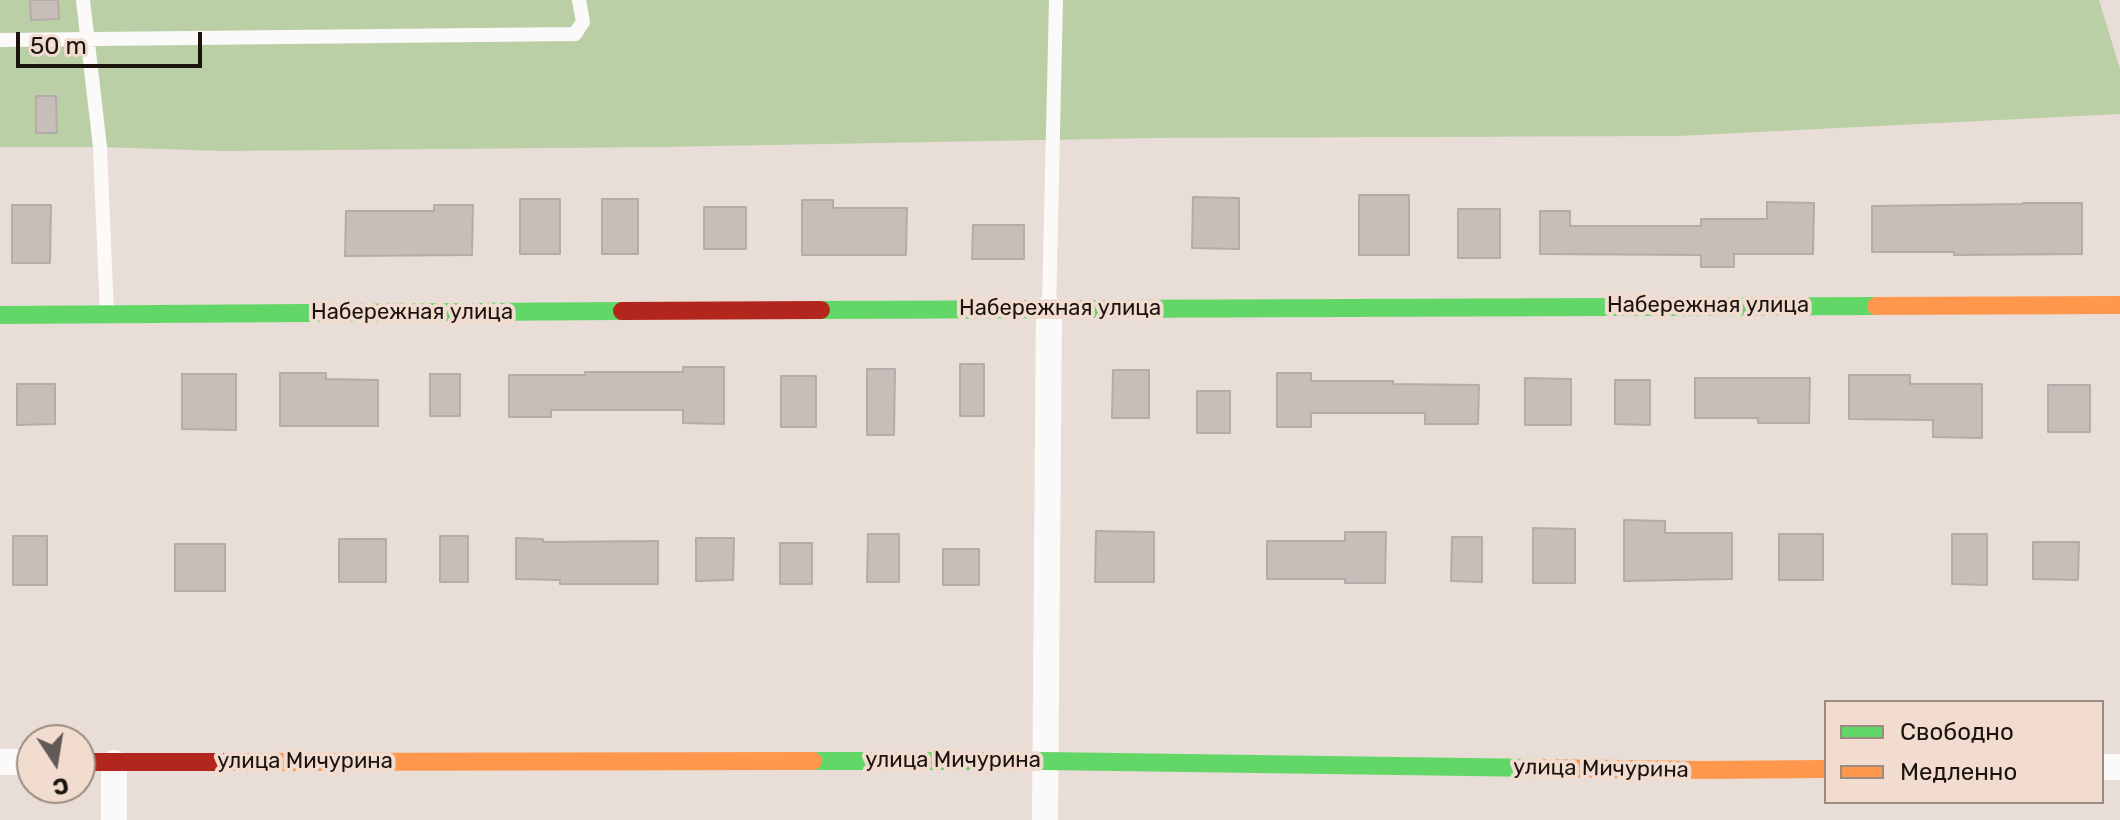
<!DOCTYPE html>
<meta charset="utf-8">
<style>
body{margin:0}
#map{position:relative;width:2120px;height:820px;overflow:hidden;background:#e9ded7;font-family:Rubik,sans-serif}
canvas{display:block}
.legend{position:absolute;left:1824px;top:700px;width:280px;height:104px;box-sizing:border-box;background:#f1dccf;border:2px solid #9b8c82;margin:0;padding:10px 14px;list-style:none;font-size:24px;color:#1a130e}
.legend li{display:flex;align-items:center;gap:16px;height:40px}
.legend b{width:40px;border:2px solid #9b8c82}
.north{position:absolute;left:16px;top:724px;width:80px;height:80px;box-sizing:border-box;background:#f1dccf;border:2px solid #9b8c82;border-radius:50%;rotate:168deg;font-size:22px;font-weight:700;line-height:32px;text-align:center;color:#1a130e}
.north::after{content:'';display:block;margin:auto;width:28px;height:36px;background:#625a54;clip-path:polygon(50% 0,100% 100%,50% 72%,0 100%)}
.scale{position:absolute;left:16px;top:32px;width:186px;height:36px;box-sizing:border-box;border:4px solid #1a130e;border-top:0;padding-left:10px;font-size:24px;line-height:28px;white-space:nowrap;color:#1a130e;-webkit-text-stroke:6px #f1dccf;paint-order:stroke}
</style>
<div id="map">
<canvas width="2120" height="820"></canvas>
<ul class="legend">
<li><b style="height:10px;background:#63d668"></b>Свободно</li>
<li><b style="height:10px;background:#ff974d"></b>Медленно</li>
</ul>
<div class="north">С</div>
<div class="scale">50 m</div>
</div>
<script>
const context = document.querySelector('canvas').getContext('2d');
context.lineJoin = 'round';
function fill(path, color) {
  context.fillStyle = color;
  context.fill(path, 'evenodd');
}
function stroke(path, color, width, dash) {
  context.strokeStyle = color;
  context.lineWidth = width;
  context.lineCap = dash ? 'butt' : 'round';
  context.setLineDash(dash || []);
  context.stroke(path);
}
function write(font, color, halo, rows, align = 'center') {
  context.font = font + ' Rubik,sans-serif';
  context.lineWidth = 8;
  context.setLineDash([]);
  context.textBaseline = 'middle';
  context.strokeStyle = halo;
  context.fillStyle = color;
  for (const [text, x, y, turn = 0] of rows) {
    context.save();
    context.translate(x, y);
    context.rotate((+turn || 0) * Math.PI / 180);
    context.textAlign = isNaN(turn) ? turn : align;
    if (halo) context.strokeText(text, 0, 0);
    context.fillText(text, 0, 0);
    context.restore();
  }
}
const green = new Path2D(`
 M0 0H2099L2120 69V114L1678 136 1153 138 662 147 222 151 100 147H0Z`);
const building = new Path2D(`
 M30 0H58L59 19 31 20Z
 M36 96H56L57 133H36Z
 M1359 195H1409V255H1359Z
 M1193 197 1239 198V249L1192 248Z
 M520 199H560V254H520Z
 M602 199H638V254H602Z
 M802 200H833V208H907L906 255H802Z
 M1767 202 1814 203 1813 254H1734V267H1701V255L1540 254V211H1570V226H1701V219H1767Z
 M2023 203H2082V254L1954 255V252H1872V206L2023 204Z
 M12 205H51L50 263H12Z
 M434 205H473L472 255 345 256 346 211H434Z
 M704 207H746V249H704Z
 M1458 209H1500V258H1458Z
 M973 225H1024V259H972Z
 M960 364H984V416H960Z
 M683 367H724V424L683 423V410H551V417H509V375H585V372H683Z
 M867 369H895L894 435H867Z
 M1113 370H1149V418H1112Z
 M280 373H326V379L378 380V426H280Z
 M1277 373H1311V381H1393V384L1479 385 1478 424H1425V413H1311V427H1277Z
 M182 374H236V430L182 429Z
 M430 374H460V416H430Z
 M1849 375H1910V384H1982V438L1933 437V420L1849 419Z
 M781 376H816V427H781Z
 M1525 378 1571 379V425H1525Z
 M1695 378H1810L1809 423H1758V418H1695Z
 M1615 380H1650V425L1615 424Z
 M17 384H55V424L17 425Z
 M2048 385H2090V432H2048Z
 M1197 391H1230V433H1197Z
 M1624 520 1665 521V533H1732V579L1624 581Z
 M1533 528 1575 529V583H1533Z
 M1096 531 1154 532V582H1095Z
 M1345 532H1386L1385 583H1345V579H1267V541H1345Z
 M868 534H899V582H867Z
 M1779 534H1823V580H1779Z
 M1952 534H1987V585L1952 584Z
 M13 536H47V585H13Z
 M440 536H468V582H440Z
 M1452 537H1482V582L1451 581Z
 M516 538 543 539V542L658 541V584H560V580L516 579Z
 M696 538H734L733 580 696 581Z
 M339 539H386V582H339Z
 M2033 542H2079L2078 580 2033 579Z
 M780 543H812V584H780Z
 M175 544H225V591H175Z
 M943 549H979V585H943Z`);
const lane = new Path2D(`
 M83 0 100 147 107 315
 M0 40 575 34 583 22 579 0
 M1049 308 1056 0`);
const street = new Path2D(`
 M0 762H32
 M114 763V820
 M2102 767H2120
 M1045 820 1049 308`);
const fast = new Path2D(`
 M821 310 1876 306
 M0 315 622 311
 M813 761H1044L1539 768`);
const slow = new Path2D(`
 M1876 306 2120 305
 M265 762 813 761
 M1539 768 1703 770 1826 769`);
const jam = new Path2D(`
 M622 311 821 310
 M80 762H265`);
const streetNames = [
 ["Набережная улица",1708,306],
 ["Набережная улица",1060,309],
 ["Набережная улица",412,313],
 ["улица Мичурина",953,761],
 ["улица Мичурина",305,762],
 ["улица Мичурина",1601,769,1]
];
fill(green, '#bbcfa7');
fill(building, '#c7beba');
stroke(building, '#b5aba8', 2);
stroke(lane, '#fcfaf9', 14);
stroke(street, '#fcfaf9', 26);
stroke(fast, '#63d668', 18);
stroke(slow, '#ff974d', 18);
stroke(jam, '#b3261e', 18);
write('22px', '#1a130e', '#f1dccf', streetNames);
</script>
